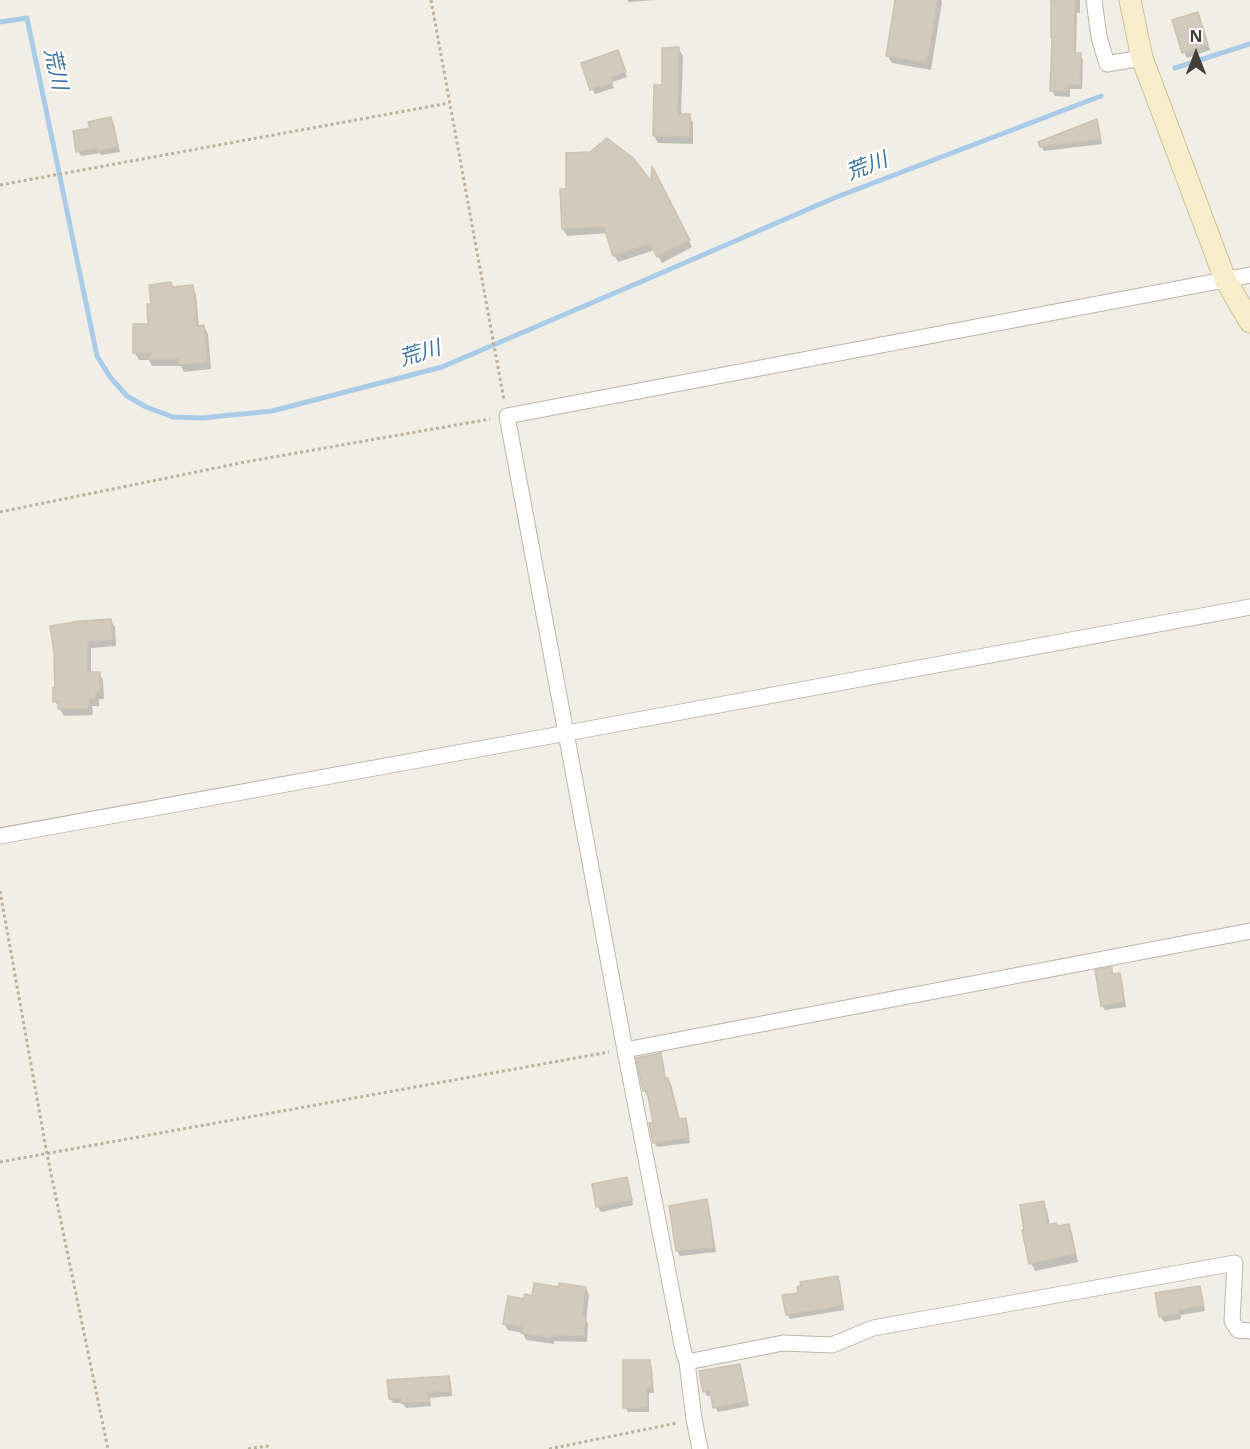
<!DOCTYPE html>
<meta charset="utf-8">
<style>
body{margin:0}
#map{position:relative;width:1250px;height:1449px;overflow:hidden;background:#f1eee6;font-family:"Noto Sans",sans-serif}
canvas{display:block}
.north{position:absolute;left:1166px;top:24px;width:60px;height:60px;-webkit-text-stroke:4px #fff;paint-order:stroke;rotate:0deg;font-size:16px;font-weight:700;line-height:24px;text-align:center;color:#433e36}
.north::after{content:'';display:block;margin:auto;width:21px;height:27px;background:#433e36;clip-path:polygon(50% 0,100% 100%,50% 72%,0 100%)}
</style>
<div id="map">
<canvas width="1250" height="1449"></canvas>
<div class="north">N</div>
</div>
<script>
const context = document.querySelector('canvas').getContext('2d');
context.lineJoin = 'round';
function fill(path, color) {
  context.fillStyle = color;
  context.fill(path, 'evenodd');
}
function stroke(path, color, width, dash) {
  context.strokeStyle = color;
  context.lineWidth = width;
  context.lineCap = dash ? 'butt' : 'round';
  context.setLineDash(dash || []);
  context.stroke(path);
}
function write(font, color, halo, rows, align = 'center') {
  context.font = font + ' "Noto Sans","Noto Sans JP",sans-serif';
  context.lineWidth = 4.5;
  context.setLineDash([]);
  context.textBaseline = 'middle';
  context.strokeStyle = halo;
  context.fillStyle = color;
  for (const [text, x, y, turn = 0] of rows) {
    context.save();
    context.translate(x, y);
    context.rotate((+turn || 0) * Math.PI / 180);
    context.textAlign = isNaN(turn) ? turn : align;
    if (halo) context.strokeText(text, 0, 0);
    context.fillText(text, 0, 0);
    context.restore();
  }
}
const shadow = new Path2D(`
 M627 0H655L629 2Z
 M896 0H941L942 2 931 70 892 63 887 55Z
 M1053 0H1080V13H1077L1076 55H1080L1083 60 1082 89H1070V97L1055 96 1052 91Z
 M1200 19 1210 50 1187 58 1184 52Z
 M679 49 683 56 681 115 689 116 693 122V144L658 143 654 136 664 87Z
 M620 57 627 77 612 82 614 88 595 94 592 89Z
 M111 119 114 124 120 152 101 155 100 153 81 156 78 151 91 130Z
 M1096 121 1099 125 1102 144 1044 151 1041 146Z
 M653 171 692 247 662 263 655 250 618 262 614 255 608 233 567 236 563 229 561 191 653 185Z
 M170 284 173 288 192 286 196 294 199 327 204 326 208 334 211 369 184 372 181 366H152L149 360H139L134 352 150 325 152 305Z
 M110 620 115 627 116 646 91 648V673H99L103 680 104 699H99V706H92L93 715 64 716 55 701 56 689V652Z
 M1111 969 1114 974 1119 975 1122 980 1126 1007 1105 1010 1102 1005Z
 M660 1055 663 1060 666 1080 668 1079 671 1084 680 1120H685L688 1125 690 1143 657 1147 654 1142V1124L649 1096H647L644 1091Z
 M626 1179 629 1184 633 1205 601 1212 598 1207Z
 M706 1201 709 1206 716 1252 680 1256 677 1250Z
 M1043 1202 1047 1210 1050 1226 1057 1228 1068 1226 1072 1233 1078 1262 1035 1271 1031 1263Z
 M837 1278 840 1282 844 1310 790 1319 787 1314 799 1294Z
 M1199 1287 1202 1293 1205 1311 1181 1315V1319L1164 1322 1161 1317Z
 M586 1288 589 1295 586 1320 588 1324 587 1342 554 1341V1344L526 1340 523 1333 508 1330 504 1324 525 1301 533 1298 560 1289Z
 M649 1361 652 1367 654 1393H649V1412H628L625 1407Z
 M739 1366 742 1371 749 1406 718 1412 715 1407 713 1395 707 1396 704 1391Z
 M449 1377 451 1383 452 1396 430 1398 431 1406 406 1408 402 1403H393L390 1398Z`);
const stream = new Path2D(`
 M0 22 27 18 97 356 110 377 127 396 146 407 173 417 202 418 272 411 442 367 666 271 834 198 1101 96
 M1175 68 1250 44`);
const building = new Path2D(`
 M895 0H938L927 63 886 56Z
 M1051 0H1075L1074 53H1081L1080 85 1068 84V92L1050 91 1052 38H1051Z
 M1198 12 1208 45 1182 53 1172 20Z
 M679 47 678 114H690V137L653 136 654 85H662V48Z
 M618 50 626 72 611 77 613 82 590 90 581 63Z
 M111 117 118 147 97 151V148L76 152 73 131 90 128 88 122Z
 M1097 119 1100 139 1040 147 1038 142Z
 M607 138 633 158 651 181 652 166 690 240 657 257 650 244 613 256 604 227 562 229 560 189H566V153L590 152Z
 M171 282 172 287 193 285 197 326 204 325 208 362 179 365 178 359H147L152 353H133V324H148L147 304H151L149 285Z
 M111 619 113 639 88 642V672H100V692H96V699H89V709H58V701L53 702V688L55 687 54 653 50 626 80 621Z
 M1112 967V974L1120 973 1124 1002 1101 1006 1095 970Z
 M661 1053 665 1078H668L679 1119 686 1118 688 1138 653 1143 649 1123H653L647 1091H643L636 1058Z
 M627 1177 632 1200 596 1207 592 1184Z
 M707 1199 714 1247 676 1251 669 1206Z
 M1044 1201 1047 1225 1056 1223 1057 1226 1069 1224 1075 1254 1029 1264 1022 1230H1024L1020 1205Z
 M838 1276 843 1306 786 1315 782 1295 798 1293 797 1287 801 1286 800 1282Z
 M534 1283 559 1287V1283L586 1287 583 1316H586L584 1336 551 1335 550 1338 521 1333 522 1327 503 1324 508 1296 524 1299 525 1294 532 1296Z
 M1200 1286 1203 1306 1179 1310V1314L1159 1317 1155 1293Z
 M623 1360H650L652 1388H647V1408H623Z
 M740 1364 747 1401 713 1408 710 1390 703 1392 699 1371Z
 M449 1376 450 1391 428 1393 429 1402 401 1403V1398L389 1399 387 1380Z`);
const path = new Path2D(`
 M431 0 504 400
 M0 185 449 103
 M0 512 245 462 490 419
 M0 891 47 1154 108 1449
 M0 1162 609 1052
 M248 1449 267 1446 271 1449
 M549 1449 677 1423`);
const street = new Path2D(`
 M1094 0 1099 37 1107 64 1142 58
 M0 836 567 733 1250 607
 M625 1050 1250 931
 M687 1362 783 1343 832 1345 873 1328 1235 1263 1232 1321 1238 1330 1250 1331
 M700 1449 694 1419 687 1362 683 1350 625 1050 507 416 1250 275`);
const secondary = new Path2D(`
 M1130 0 1142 58 1225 279 1250 322`);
const waterNames = [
 ["荒川",55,69,78],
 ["荒川",867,167,-21],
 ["荒川",420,354,-17]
];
fill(shadow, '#0003');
stroke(stream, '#a9cbe7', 5);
fill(building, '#d1cabd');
stroke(building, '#cbc2b1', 1.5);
stroke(street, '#bbb6aa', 17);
stroke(secondary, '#cbc19b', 23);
stroke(path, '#bbb19d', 3, [3, 3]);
stroke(street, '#fff', 15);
stroke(secondary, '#f8eec9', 21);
write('italic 21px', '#3d73a1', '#fff', waterNames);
</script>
